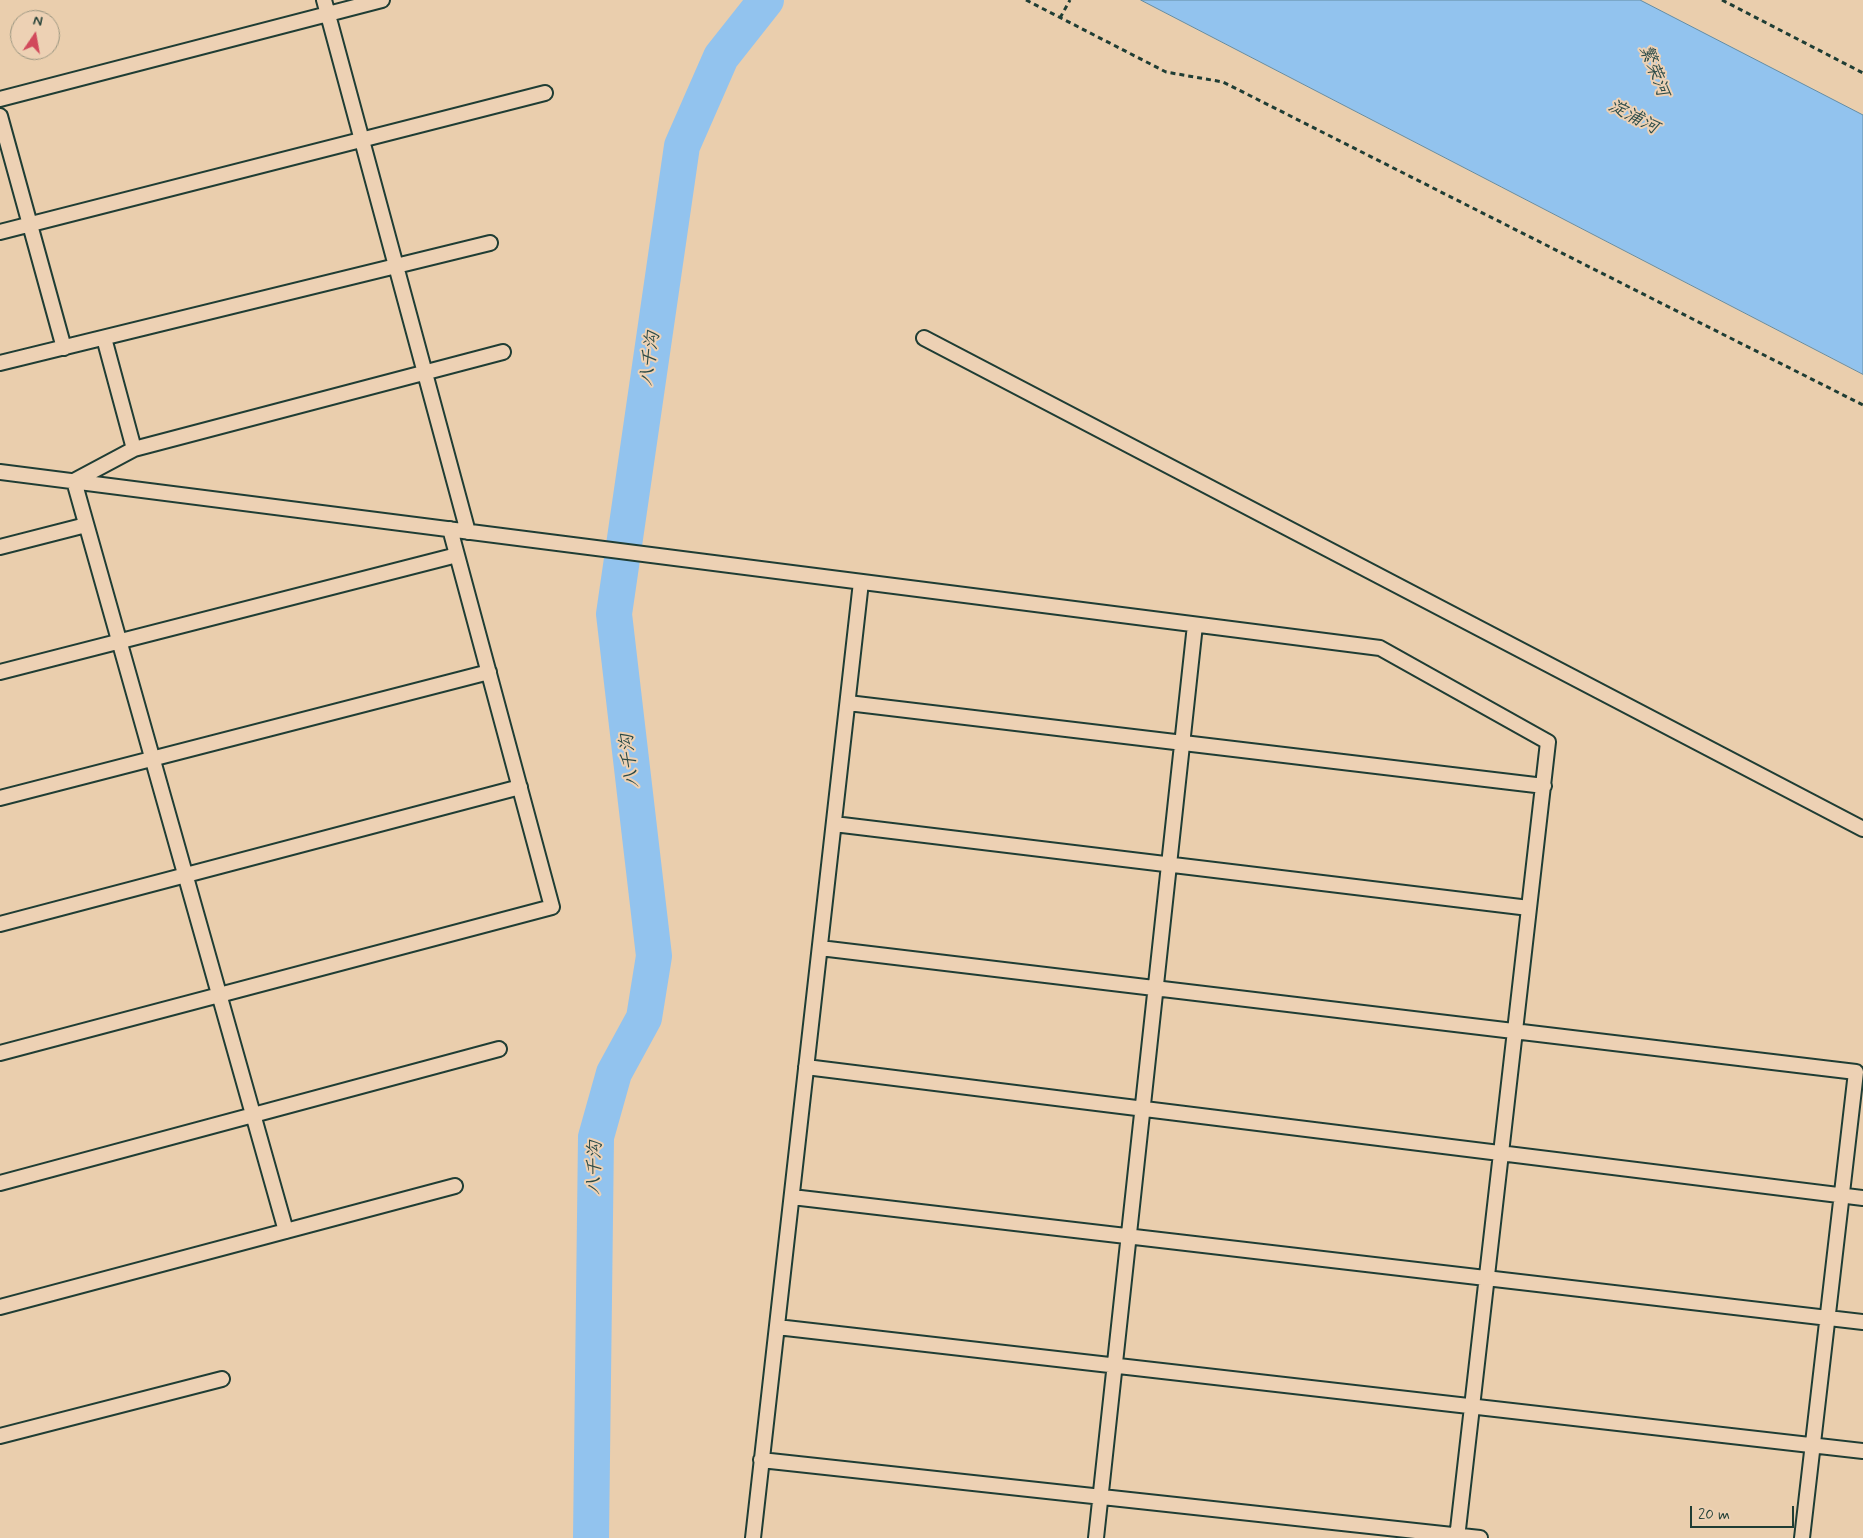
<!DOCTYPE html>
<meta charset="utf-8">
<style>
body{margin:0}
#map{position:relative;width:1863px;height:1538px;overflow:hidden;background:#eacead;font-family:Mynerve,sans-serif}
canvas{display:block}
.north{position:absolute;left:10px;top:10px;width:50px;height:50px;box-sizing:border-box;background:#edd1b4;border:1px solid #9b9681;border-radius:50%;rotate:12deg;font-size:14px;font-weight:700;line-height:20px;text-align:center;color:#1f3d34}
.north::after{content:'';display:block;margin:auto;width:18px;height:22px;background:#d1495b;clip-path:polygon(50% 0,100% 100%,50% 72%,0 100%)}
.scale{position:absolute;left:1690px;top:1506px;width:104px;height:22px;box-sizing:border-box;border:2px solid #1f3d34;border-top:0;padding-left:6px;font-size:15px;line-height:18px;white-space:nowrap;color:#1f3d34;-webkit-text-stroke:4px #edd1b4;paint-order:stroke}
</style>
<div id="map">
<canvas width="1863" height="1538"></canvas>
<div class="north">N</div>
<div class="scale">20 m</div>
</div>
<script>
const context = document.querySelector('canvas').getContext('2d');
context.lineJoin = 'round';
function fill(path, color) {
  context.fillStyle = color;
  context.fill(path, 'evenodd');
}
function stroke(path, color, width, dash) {
  context.strokeStyle = color;
  context.lineWidth = width;
  context.lineCap = dash ? 'butt' : 'round';
  context.setLineDash(dash || []);
  context.stroke(path);
}
function write(font, color, halo, rows, align = 'center') {
  context.font = font + ' Mynerve,"LXGW WenKai TC",sans-serif';
  context.lineWidth = 4;
  context.setLineDash([]);
  context.textBaseline = 'middle';
  context.strokeStyle = halo;
  context.fillStyle = color;
  for (const [text, x, y, turn = 0] of rows) {
    context.save();
    context.translate(x, y);
    context.rotate((+turn || 0) * Math.PI / 180);
    context.textAlign = isNaN(turn) ? turn : align;
    if (halo) context.strokeText(text, 0, 0);
    context.fillText(text, 0, 0);
    context.restore();
  }
}
const water = new Path2D(`
 M1141 0H1640L1863 115V374Z`);
const canal = new Path2D(`
 M591 1538 596 1137 614 1073 644 1018 654 956 614 614 682 146 721 57 766 0`);
const path = new Path2D(`
 M1026 0 1166 72 1223 82 1863 405
 M1722 0 1863 73
 M1060 18 1070 0`);
const service = new Path2D(`
 M324 0 468 532
 M0 99 382 0
 M0 116 64 348
 M0 232 545 93
 M104 338 134 449
 M924 338 1863 829
 M0 363 490 243
 M0 472 1380 648 1548 742 1457 1538
 M0 547 86 525
 M0 672 457 555
 M848 703 1544 786
 M0 798 489 672
 M834 824 1529 908
 M0 924 520 787
 M820 948 1856 1072 1802 1538
 M0 1053 552 907 450 529
 M806 1067 1863 1198
 M0 1183 499 1049
 M792 1197 1863 1322
 M286 1231 74 481 134 449 503 352
 M0 1307 455 1186
 M777 1327 1863 1451
 M0 1436 222 1379
 M761 1460 1480 1538
 M753 1538 861 582
 M1096 1538 1195 625`);
const waterNames = [
 ["繁荣河",1653,71,69],
 ["淀浦河",1633,118,27],
 ["八千沟",651,359,-82],
 ["八千沟",631,761,-97],
 ["八千沟",596,1168,-88]
];
fill(water, '#92c3ee');
stroke(water, '#648da4', 1);
stroke(canal, '#92c3ee', 36);
stroke(service, '#1f3d34', 18);
stroke(path, '#1f3d34', 3, [5, 4]);
stroke(service, '#edd1b4', 14);
write('italic 18px', '#2a4a47', '#edd1b4', waterNames);
</script>
